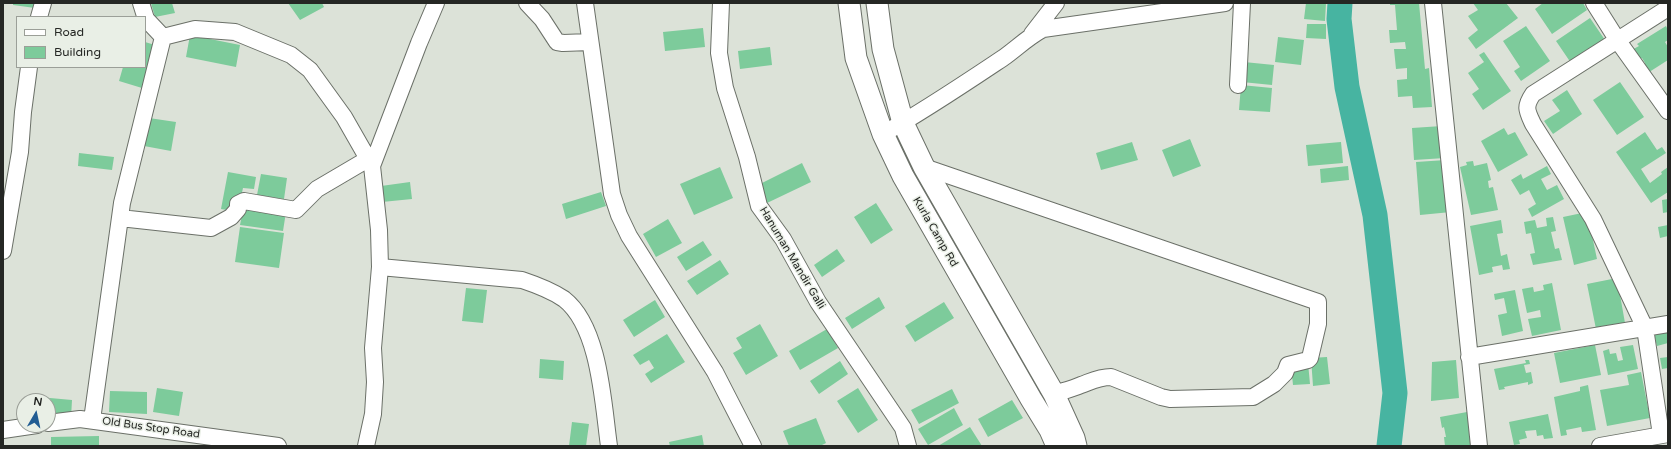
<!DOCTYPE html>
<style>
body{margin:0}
#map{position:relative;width:1671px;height:449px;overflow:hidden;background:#dce2d8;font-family:"Varela Round",sans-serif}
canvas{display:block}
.frame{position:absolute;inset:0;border:4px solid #252724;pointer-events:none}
.legend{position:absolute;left:16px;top:16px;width:130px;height:52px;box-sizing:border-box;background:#e9efe6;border:1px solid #9b9f98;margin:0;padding:5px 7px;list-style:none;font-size:12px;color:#252724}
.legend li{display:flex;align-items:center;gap:8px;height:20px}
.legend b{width:20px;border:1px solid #9b9f98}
.north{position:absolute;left:16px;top:393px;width:40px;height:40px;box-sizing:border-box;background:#e9efe6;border:1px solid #9b9f98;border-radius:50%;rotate:9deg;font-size:11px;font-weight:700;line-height:16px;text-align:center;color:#252724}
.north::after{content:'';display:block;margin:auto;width:14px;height:18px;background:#215c93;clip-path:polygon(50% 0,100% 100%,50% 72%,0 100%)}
</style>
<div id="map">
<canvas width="1671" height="449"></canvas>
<div class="frame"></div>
<ul class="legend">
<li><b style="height:5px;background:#fff"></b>Road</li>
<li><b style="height:11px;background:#7dcb9b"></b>Building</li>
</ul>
<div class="north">N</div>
</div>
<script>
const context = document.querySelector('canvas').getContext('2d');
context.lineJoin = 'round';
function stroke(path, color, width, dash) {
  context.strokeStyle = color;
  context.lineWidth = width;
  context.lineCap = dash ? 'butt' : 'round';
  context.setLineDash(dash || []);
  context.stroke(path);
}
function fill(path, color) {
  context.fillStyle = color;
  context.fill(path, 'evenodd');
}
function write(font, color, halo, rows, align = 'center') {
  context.font = font + ' "Varela Round",sans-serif';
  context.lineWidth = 3;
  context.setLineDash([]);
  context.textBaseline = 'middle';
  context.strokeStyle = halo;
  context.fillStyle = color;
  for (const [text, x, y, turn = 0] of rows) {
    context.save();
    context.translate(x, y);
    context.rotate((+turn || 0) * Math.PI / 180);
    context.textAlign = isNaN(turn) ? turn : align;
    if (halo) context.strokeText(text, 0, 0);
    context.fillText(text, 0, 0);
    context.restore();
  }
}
const river = new Path2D(`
 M1340 3 1339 19 1347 87 1375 215 1395 393 1389 446`);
const building = new Path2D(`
 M13 3H35V8L13 5Z
 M151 3H172L175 13 155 17Z
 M288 3H322L324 7 300 20Z
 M1306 3H1326L1325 21 1304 19Z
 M1390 3H1419L1425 69 1429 68 1432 107 1413 108 1412 96 1398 97 1397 80 1407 79V68L1396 69 1394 49H1406L1405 42 1390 43 1389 30H1397L1395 5H1390Z
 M1473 3H1506L1518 18 1476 49 1468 38 1478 30 1468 16 1478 10Z
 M1543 3H1583L1587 10 1552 34 1535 9Z
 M1590 18 1605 40 1571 63 1556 41Z
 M1307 24H1326V39L1306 38Z
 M1526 26 1550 61 1521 81 1514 71 1520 67 1503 41Z
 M1666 26 1668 30V40L1665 42 1668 47V60L1643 76 1638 68 1645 63 1642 58 1635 62 1628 52 1639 46 1637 44Z
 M703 28 705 47 665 51 663 32Z
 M190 35 240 45 236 67 186 57Z
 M1278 37 1304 40 1301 65 1275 62Z
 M145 42 155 45 142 88 119 81 123 67H145Z
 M770 47 772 65 740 69 738 51Z
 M1484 52 1511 91 1483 110 1472 94 1479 89 1468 73 1484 62 1479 55Z
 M1244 62 1274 65 1272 85 1242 82Z
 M1620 82 1644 117 1617 135 1593 100Z
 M1241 85 1272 88 1270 112 1239 110Z
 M1567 90 1582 114 1553 134 1544 121 1560 111 1552 100Z
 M149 118 176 122 171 151 144 146Z
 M1442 126 1445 158 1414 160 1412 128Z
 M1504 128 1508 135 1515 132 1528 155 1498 172 1481 141Z
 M1645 132 1657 150 1662 147 1666 153 1641 169 1650 183 1662 174 1661 172 1668 167V192L1651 203 1616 152Z
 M1190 139 1201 166 1173 177 1162 150Z
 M1132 142 1138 160 1101 170 1096 153Z
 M1341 142 1343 163 1308 166 1306 145Z
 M79 153 114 157 112 170 78 166Z
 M1446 160 1451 212 1420 215 1416 162Z
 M1473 161 1474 166 1487 163 1491 180 1488 181 1489 188 1493 187 1498 210 1471 215 1460 167 1467 165 1466 162Z
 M802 163 811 182 767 203 758 185Z
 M1348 166 1349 180 1321 183 1320 169Z
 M1547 166 1551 174 1541 179 1547 190 1557 185 1564 199 1532 217 1528 209 1536 204 1529 190 1520 195 1511 180 1521 174 1523 179Z
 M720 167 733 198 694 215 680 184Z
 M228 172 256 177 254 189 243 188 241 197 233 211 221 209Z
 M261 174 287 178 284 199 257 195Z
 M410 182 412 199 382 202 381 186Z
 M601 192 606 206 566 219 562 204Z
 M1668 199V212L1663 213 1662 200Z
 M876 203 893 230 871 244 854 217Z
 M244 205 286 212 283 231 240 225Z
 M1587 212 1597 259 1574 265 1563 217Z
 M1553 217 1556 231 1551 232 1555 249 1559 248 1562 260 1533 265 1530 254 1535 253 1531 233 1526 234 1524 222 1535 220 1537 228 1547 226 1546 218Z
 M668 219 682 243 656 257 643 234Z
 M1501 220 1503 233 1497 234 1501 256 1507 254 1510 269 1503 270 1502 265 1492 267 1493 272 1479 275 1470 226Z
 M1668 225V236L1660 238 1658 227Z
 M240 227 284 233 279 268 235 262Z
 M703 241 712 255 686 271 677 257Z
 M837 249 845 261 822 277 814 265Z
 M720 260 729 274 697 295 687 281Z
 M1617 278 1625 323 1596 329 1587 284Z
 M1552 283 1561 330 1532 336 1528 319 1541 317 1540 310 1527 313 1522 289 1533 287 1534 292 1544 290 1543 285Z
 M466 288 487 290 483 323 462 321Z
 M1515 290 1523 331 1502 336 1498 315 1507 313 1504 298 1495 300 1494 294Z
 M879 297 885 308 852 329 845 318Z
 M655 300 665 317 634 337 623 320Z
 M944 302 954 318 915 342 905 326Z
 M760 324 778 356 746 375 733 353 742 348 736 338Z
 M827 329 838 348 800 370 789 351Z
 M1668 332V343L1657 346 1654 335Z
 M667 334 685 362 651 383 645 374 654 368 649 360 640 365 633 355Z
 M1595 345 1601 375 1560 383 1554 353Z
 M1633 345 1638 369 1608 375 1603 351 1609 349 1610 354 1616 353 1618 361 1623 360 1620 347Z
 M1327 357 1330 384 1313 386 1311 358Z
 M1668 357V368L1662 369 1660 358Z
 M540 359 564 361 563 380 539 378Z
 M1456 360 1459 398 1431 401 1432 362Z
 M1525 360H1529L1530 364 1524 365 1526 373 1531 372 1533 383 1528 385V382L1504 387 1505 389 1499 390 1494 369 1526 363Z
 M840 361 848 374 819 394 810 381Z
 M1308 363 1310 384 1293 385 1291 365Z
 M1641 372 1650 418 1607 426 1600 390 1629 385 1627 375Z
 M1588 385 1596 430 1582 432 1581 427 1566 430 1567 435 1561 436 1554 397 1580 391V387Z
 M157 388 183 392 179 416 153 412Z
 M858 388 878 420 858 433 837 401Z
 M952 389 959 403 919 424 911 410Z
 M110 391 147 392V414L109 412Z
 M39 397 72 400 71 418 48 415V401H38Z
 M1012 400 1023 418 988 437 978 419Z
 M954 408 963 425 928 445 918 429Z
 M1467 412 1474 446H1445L1444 437H1446L1444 427 1442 428 1440 417Z
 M1548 414 1553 438 1544 439 1543 435 1537 436 1536 430 1525 431 1527 438 1519 440 1520 444 1514 445 1509 422Z
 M816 418 826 443 820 446H789L783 431Z
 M572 422 589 424 586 446H569Z
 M970 427 982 446H938Z
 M702 435 704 446H670L669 442Z
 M99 436V446H51V437Z`);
const minor = new Path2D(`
 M141 3 146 19 163 37 195 29 235 32 291 55 310 70 344 117 372 166 419 43 436 3
 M527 3 542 19 557 42 563 43 590 42
 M585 3 612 194 619 215 629 236 715 372 753 446
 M721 3 719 53 725 88 747 157 759 206 783 239 818 302 903 428 908 446
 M1433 3 1479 446
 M1594 3 1618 41 1668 111
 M39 17 43 3
 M1032 34 1056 3
 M1238 85 1242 3
 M883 134C924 111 964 84 1003 58 1017 48 1028 37 1043 29L1225 3
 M924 167 1318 302V324L1310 358 1308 360 1288 365 1285 373 1274 384 1253 397 1170 399 1161 397 1111 377C1099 377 1092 381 1081 385 1072 389 1063 391 1054 394
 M120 218 211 228 231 217 238 209V204L244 201 296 210 317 189 368 159
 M3 251 20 152 23 112 29 67
 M380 267 522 280C537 285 551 290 564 299 600 327 603 404 609 446
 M1469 357 1668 324
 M92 420 122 203 163 37
 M48 423 80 419 278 446
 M3 430 37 425
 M1661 435 1645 328 1593 219 1533 124C1527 111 1524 107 1533 94L1668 8
 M366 446 373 414 375 382 373 348 380 267 379 230 372 166
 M1600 446 1668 434`);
const major = new Path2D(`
 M849 3 856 58 883 134 903 176 1031 399 1050 430 1057 446
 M877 3 883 49 903 123 924 167 1054 394 1074 438 1076 446`);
const streetNames = [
 ["Kurla Camp Rd",935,232,60],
 ["Hanuman Mandir Galli",792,258,59],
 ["Old Bus Stop Road",151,428,8]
];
stroke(river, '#47b4a1', 25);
fill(building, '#7dcb9b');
stroke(minor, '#6b7068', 18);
stroke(major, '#6b7068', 23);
stroke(minor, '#fff', 16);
stroke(major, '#fff', 21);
write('11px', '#252724', '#e9efe6', streetNames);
</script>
